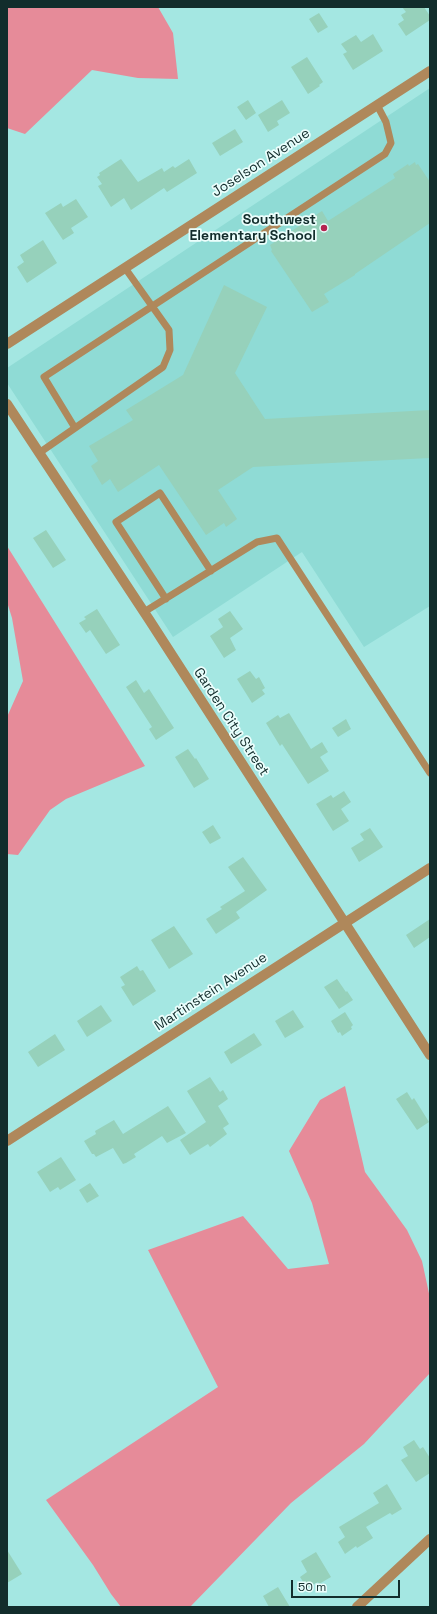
<!DOCTYPE html>
<style>
body{margin:0}
#map{position:relative;width:437px;height:1614px;overflow:hidden;background:#a4e7e2;font-family:"Space Grotesk",sans-serif}
canvas{display:block}
.frame{position:absolute;inset:0;border:8px solid #122d2c;pointer-events:none}
.scale{position:absolute;left:291px;top:1580px;width:109px;height:18px;box-sizing:border-box;border:2px solid #122d2c;border-top:0;padding-left:5px;font-size:12px;line-height:14px;white-space:nowrap;color:#122d2c;-webkit-text-stroke:3px #ebfefc;paint-order:stroke}
</style>
<div id="map">
<canvas width="437" height="1614"></canvas>
<div class="frame"></div>
<div class="scale">50 m</div>
</div>
<script>
const context = document.querySelector('canvas').getContext('2d');
context.lineJoin = 'round';
function fill(path, color) {
  context.fillStyle = color;
  context.fill(path, 'evenodd');
}
function stroke(path, color, width, dash) {
  context.strokeStyle = color;
  context.lineWidth = width;
  context.lineCap = dash ? 'butt' : 'round';
  context.setLineDash(dash || []);
  context.stroke(path);
}
function write(font, color, halo, rows, align = 'center') {
  context.font = font + ' "Space Grotesk",sans-serif';
  context.lineWidth = 3.5;
  context.setLineDash([]);
  context.textBaseline = 'middle';
  context.strokeStyle = halo;
  context.fillStyle = color;
  for (const [text, x, y, turn = 0] of rows) {
    context.save();
    context.translate(x, y);
    context.rotate((+turn || 0) * Math.PI / 180);
    context.textAlign = isNaN(turn) ? turn : align;
    if (halo) context.strokeText(text, 0, 0);
    context.fillText(text, 0, 0);
    context.restore();
  }
}
const built = new Path2D(`
 M430 88V606L364 647 302 552 173 637 7 383V368Z`);
const forest = new Path2D(`
 M7 7H158L173 33 178 79 138 78 92 70 25 134 7 128Z
 M7 546 145 766 66 799 50 810 18 855 7 854V717L23 681 12 618 7 602Z
 M345 1086 365 1172 407 1230 422 1261 430 1298V1373L364 1444 291 1503 190 1607H121L111 1594 93 1565 46 1500 218 1387 148 1250 243 1216 288 1269 329 1264 312 1203 289 1151 320 1100Z`);
const building = new Path2D(`
 M402 7H424L430 16V20L406 36 398 24 404 20 401 15 406 12Z
 M319 13 328 27 318 33 309 19Z
 M373 34 383 51 353 70 343 54 347 52 341 44 356 35 361 42Z
 M307 57 323 82 319 85 320 86 308 94 291 67Z
 M248 100 256 113 246 120 237 107Z
 M282 100 290 113 277 121 279 125 268 132 258 115Z
 M235 129 243 142 220 156 212 143Z
 M121 159 138 182 162 168 164 172 173 166 175 168 189 159 197 173 167 192 164 188 131 210 124 198 111 207 98 186 102 184 97 177 100 175 99 173Z
 M415 162 416 165 418 164 430 182V223L355 274V275L324 294 329 302 312 312 271 251 272 250 270 245 322 211 328 221 395 178 393 174 408 164 409 166Z
 M76 199 88 217 71 228 74 233 63 240 45 213 61 203 63 207Z
 M43 240 57 263 27 283 17 267 24 262 20 255Z
 M224 285 267 307 235 373 265 419 430 410V458L253 467 218 490 237 519 226 527 224 523 206 535 159 465 118 492 110 479 102 485 91 466 98 461 89 446 133 420 126 410 183 375Z
 M46 530 66 560 53 568 33 538Z
 M97 609 120 645 106 654 90 630 86 633 79 623 86 619 84 617Z
 M230 611 243 629 230 638 236 650 224 658 210 636 223 627 218 619Z
 M250 671 256 679 259 677 265 688 262 690 265 694 252 703 237 679Z
 M136 680 144 693 149 689 174 728 156 740 149 729 152 727 126 687Z
 M289 713 311 749 322 742 328 752 320 757 329 771 308 784 282 744 280 746 266 723 278 715 280 718Z
 M346 719 351 729 338 737 332 728Z
 M188 749 195 759 196 758 209 779 194 788 175 757Z
 M344 791 351 802 341 809 349 821 333 831 316 804 331 795 333 798Z
 M213 825 221 838 210 844 202 832Z
 M370 828 383 847 359 862 351 848 364 840 360 834Z
 M243 857 267 890 236 912 240 918 216 934 206 919 222 909 220 907 245 891 228 867Z
 M430 919V937L414 948 406 935Z
 M174 926 193 954 169 969 151 940Z
 M137 966 140 971 143 970 156 991 133 1006 121 987 125 985 120 977Z
 M337 979 346 992 347 991 353 1000 339 1009 324 987Z
 M101 1005 112 1021 87 1037 77 1021Z
 M293 1010 304 1027 285 1038 275 1021Z
 M345 1012 353 1025 351 1027 352 1029 342 1036 340 1032 338 1033 331 1021Z
 M254 1033 262 1045 231 1064 224 1052Z
 M55 1034 65 1050 38 1067 28 1052Z
 M210 1077 220 1092 223 1090 228 1099 218 1106 229 1124 223 1128 227 1134 210 1147 208 1144 190 1155 180 1140 206 1122 187 1091Z
 M407 1092 412 1100 414 1098 429 1122 417 1130 396 1099Z
 M168 1106 186 1133 167 1143 162 1136 134 1154 136 1157 126 1163 123 1164 113 1148 96 1157 94 1154H92L84 1141 96 1134 95 1131 114 1120 123 1134Z
 M61 1157 76 1180 60 1190 58 1187 50 1192 37 1172Z
 M90 1183 99 1196 87 1203 79 1190Z
 M414 1440 420 1449 423 1447 430 1458V1473L416 1482 401 1460 408 1456 403 1447Z
 M387 1484 402 1509 392 1515 390 1513 366 1527 373 1538 357 1548 356 1546 345 1554 338 1542 345 1537 339 1527 379 1503 373 1493Z
 M7 1550 22 1574 7 1583Z
 M316 1552 331 1577 319 1584 318 1582 307 1588 300 1577 307 1572 301 1561Z
 M278 1587 290 1607H269L263 1596Z`);
const service = new Path2D(`
 M75 428 44 377 385 154 391 143 386 122 377 105
 M39 453 163 367 170 350 169 330 125 268
 M166 599 116 522 160 493 211 571
 M144 612 257 542 277 538 430 773`);
const minor = new Path2D(`
 M7 344 430 71
 M7 404 150 621 430 1055
 M7 1141 430 868`);
const tertiary = new Path2D(`
 M357 1607 430 1539`);
const markers = [
 [324,228,4,"#b5244f"]
];
const streetNames = [
 ["Joselson Avenue",261,163,-33],
 ["Garden City Street",231,722,57],
 ["Martinstein Avenue",211,992,-33]
];
const poiNames = [
 ["Southwest",316,220],
 ["Elementary School",316,236]
];
fill(built, '#8fdbd5');
fill(forest, '#e68b99');
fill(building, '#96d1bb');
stroke(service, '#af885b', 7);
stroke(minor, '#af885b', 10);
stroke(tertiary, '#af885b', 10);
for (const [x, y, r, color] of markers) {
  const dot = new Path2D();
  dot.arc(x, y, r, 0, 2 * Math.PI);
  context.fillStyle = color;
  context.fill(dot);
  stroke(dot, '#ebfefc', 1.5);
}
write('14px', '#122d2c', '#ebfefc', streetNames);
write('bold 14px', '#122d2c', '#ebfefc', poiNames, 'right');
</script>
